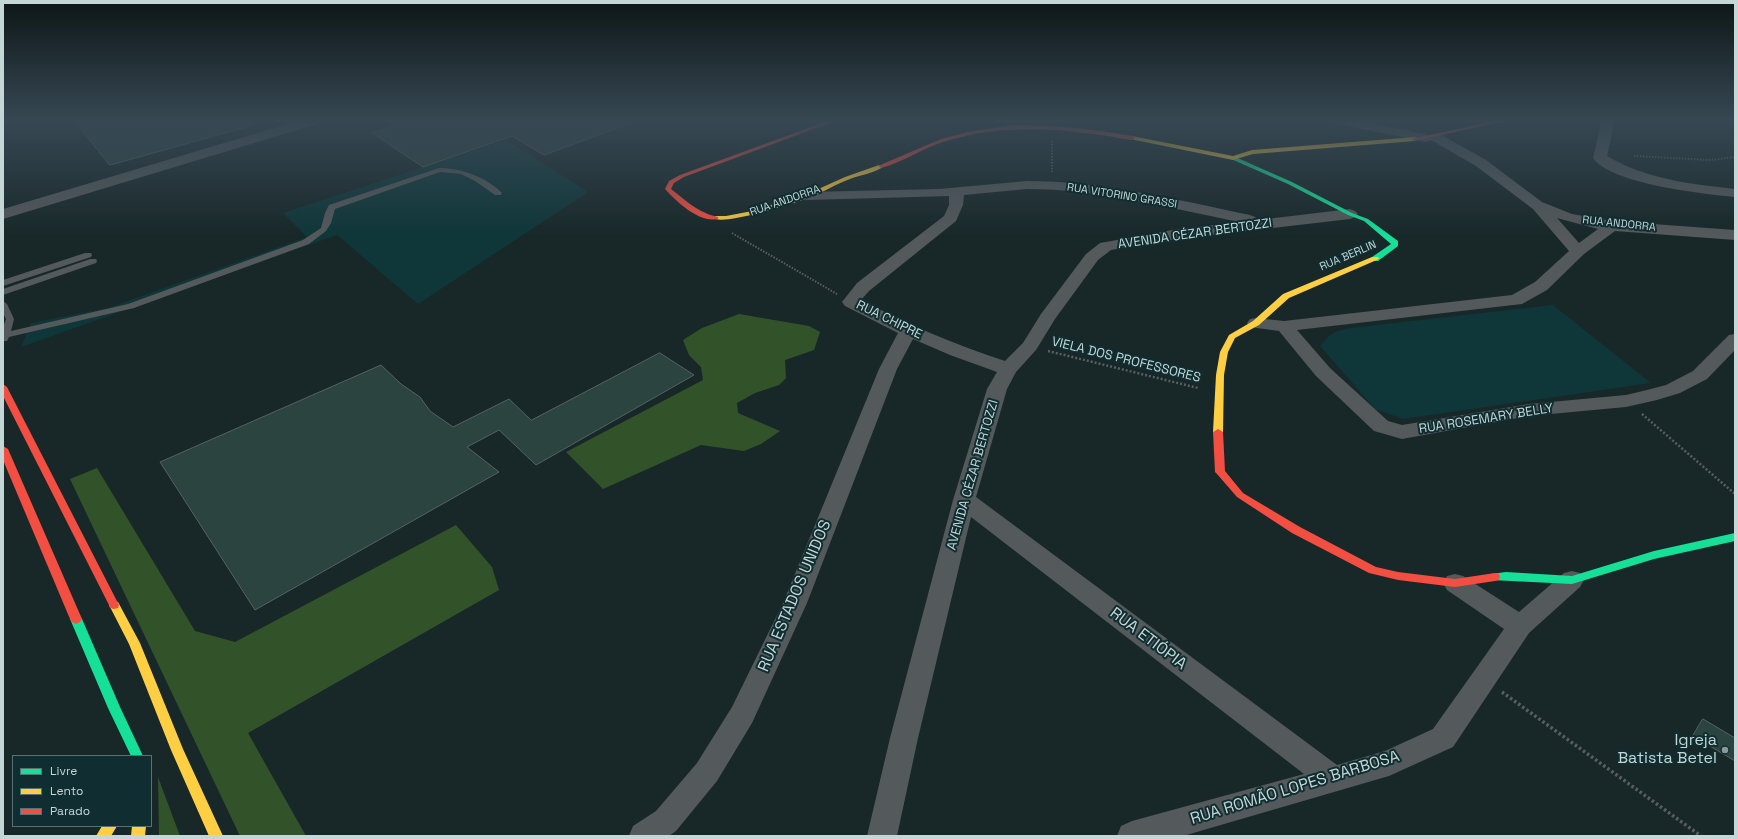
<!DOCTYPE html>
<meta charset="utf-8">
<style>
body{margin:0}
#map{position:relative;width:1738px;height:839px;overflow:hidden;background:#182829;font-family:"Space Grotesk",sans-serif}
canvas{display:block}
.frame{position:absolute;inset:0;border:4px solid #c5d6d7;pointer-events:none}
.legend{position:absolute;left:12px;top:755px;width:140px;height:72px;box-sizing:border-box;background:#102e31;border:1px solid #587173;margin:0;padding:5px 7px;list-style:none;font-size:12px;color:#c5d6d7}
.legend li{display:flex;align-items:center;gap:8px;height:20px}
.legend b{width:20px;border:1px solid #587173}
</style>
<div id="map">
<canvas width="1738" height="839"></canvas>
<div class="frame"></div>
<ul class="legend">
<li><b style="height:5px;background:#16e098"></b>Livre</li>
<li><b style="height:5px;background:#ffcf43"></b>Lento</li>
<li><b style="height:5px;background:#f24e42"></b>Parado</li>
</ul>
</div>
<script>
const context = document.querySelector('canvas').getContext('2d');
context.lineJoin = 'round';
function fill(path, color) {
  context.fillStyle = color;
  context.fill(path, 'evenodd');
}
function stroke(path, color, width, dash) {
  context.strokeStyle = color;
  context.lineWidth = width;
  context.lineCap = dash ? 'butt' : 'round';
  context.setLineDash(dash || []);
  context.stroke(path);
}
function write(font, color, halo, rows, align = 'center') {
  context.font = font + ' "Space Grotesk",sans-serif';
  context.lineWidth = 4;
  context.setLineDash([]);
  context.textBaseline = 'middle';
  context.strokeStyle = halo;
  context.fillStyle = color;
  for (const [text, x, y, turn = 0] of rows) {
    context.save();
    context.translate(x, y);
    context.rotate((+turn || 0) * Math.PI / 180);
    context.textAlign = isNaN(turn) ? turn : align;
    if (halo) context.strokeText(text, 0, 0);
    context.fillText(text, 0, 0);
    context.restore();
  }
}
const built = new Path2D(`
 M506 140 588 192 418 304 337 235 21 347 31 323 108 308 307 237 283 213Z
 M1553 305 1651 383 1403 419 1375 409 1320 346 1329 336 1335 332 1350 328Z`);
const green = new Path2D(`
 M739 314 809 326 820 332 814 350 785 360 786 378 779 385 755 393 737 403 738 413 780 431 761 444 744 451 701 445 603 489 566 452 703 380 701 367 689 355 683 340 702 328Z
 M97 468 195 631 235 642 456 525 492 567 499 590 248 733 306 836H240L70 479Z
 M158 777 180 836H159Z`);
const building = new Path2D(`
 M74 120H253L254 125 110 165Z
 M414 120H634V122L544 155 512 136 423 167 372 133Z
 M660 353 694 375 536 465 499 430 467 447 499 472 255 610 160 462 381 365 401 384 420 397 430 411 453 427 509 399 531 420Z
 M1703 719 1735 738V761L1693 736Z`);
const pathFar2 = new Path2D(`
 M1052 141V172
 M1634 156 1710 160 1735 157
 M732 233 837 294`);
const pathFar1 = new Path2D(`
 M1048 351 1198 388
 M1642 414 1735 494`);
const path = new Path2D(`
 M1502 692 1701 836`);
const lane = new Path2D(`
 M439 168C461 168 486 177 502 193L501 195H495L475 181 461 174 440 172 335 209 331 223 326 231 309 244 134 308 9 337 7 341H3V327L6 319 3 313V301L7 304 14 319 11 331 128 304 303 240 321 228 325 213 329 205Z
 M85 253H91L92 255 91 257 3 286V280Z
 M90 259H96L97 261 96 263 3 295V289Z`);
const street = new Path2D(`
 M301 120H321L320 123 3 219V209Z
 M1332 120H1357L1430 135 1435 133 1440 134 1486 160 1542 202 1572 214 1612 221 1735 230V240L1615 231 1584 254 1547 290 1522 304 1297 330 1330 368 1388 421 1402 425 1529 404 1626 395 1647 390 1666 385 1693 371 1729 335 1735 334V350L1707 379 1680 393 1657 400 1626 407 1529 416 1402 439 1374 431 1316 376 1279 331 1250 327 1247 323 1250 319 1256 318 1284 321 1512 295 1535 282 1569 251 1533 209 1476 166 1431 140 1426 142 1338 124 1333 123ZM1557 218 1598 229 1579 243Z
 M1601 120H1613V129L1607 156C1646 179 1690 184 1735 189V197C1704 194 1611 184 1593 158L1600 129Z
 M1027 181C1101 181 1178 200 1250 215L1255 217 1258 220 1350 209 1355 211 1358 214 1355 217 1350 219 1178 239 1111 250 1098 260 1055 319 1036 350 1016 372 1007 389 976 497 1337 765 1385 751 1433 729 1504 629 1447 590 1443 583 1447 576 1455 574 1463 576 1519 612 1564 573 1572 571 1580 573 1584 580 1580 587 1529 633 1453 747 1389 776 1183 836H1117L1121 826 1132 821 1304 774 971 517 918 738 897 836H867L890 738 953 500 987 389 997 372 950 355 913 339 897 369 807 603 752 723 717 781 676 831 669 836H629L633 826 656 811 697 763 732 707 783 603 879 369 898 333 845 306 842 302 857 283 944 216 949 205V196L807 200 802 199 800 196 802 193 807 192 939 189ZM1027 189C1098 189 1170 208 1239 222L1178 229 1100 243 1086 254 1041 314 1023 343 1005 361C953 344 909 325 861 300L869 291 956 221 963 205 964 195Z`);
const fast = new Path2D(`
 M1233 156 1292 182 1352 213 1368 219 1398 241V246L1378 261H1372V257L1391 244 1364 221 1348 215 1288 184 1231 159 1230 158Z
 M1735 533V541L1654 559 1572 584 1491 580 1490 577 1491 574 1506 572 1572 576 1654 551Z
 M76 614 80 616 82 619 120 707 143 756H131L108 708 70 619 72 616Z`);
const slow = new Path2D(`
 M1132 136 1233 156 1252 150 1415 137 1418 139 1415 141 1253 154 1233 160 1130 139 1129 138Z
 M879 165 884 166C875 173 860 175 850 179 836 184 824 192 810 197 796 203 723 226 713 218L716 216H726L747 212 805 195 845 177Z
 M1372 257H1378L1379 259 1289 298 1259 325 1235 338 1228 352 1224 375 1223 432 1218 435 1215 434 1213 432 1216 375 1220 352 1229 335 1253 321 1283 294Z
 M114 601 118 602 140 643 183 749 223 836H209L171 750 129 644 109 605 110 602Z
 M102 826H117L111 836H96Z
 M132 826H146L145 836H131Z`);
const jam = new Path2D(`
 M830 120H838L684 177 674 183 671 189C688 202 697 212 718 217V219C699 223 677 202 665 189L669 181 680 175Z
 M1499 120H1510L1415 141 1412 139Z
 M1014 125C1054 125 1093 129 1132 136L1135 138 1132 140C1070 129 1007 122 946 141 923 148 903 162 881 168L878 166 941 139 967 132Z
 M3 384 7 387 119 605 118 608 114 609 110 608 109 605 3 396Z
 M1218 429 1223 432 1225 471 1243 493 1300 527 1376 567 1398 572 1455 579 1495 573 1499 574 1500 577 1499 580 1495 581 1455 587 1398 580 1369 573 1292 533 1237 497 1217 474 1215 472 1213 432Z
 M3 446 8 449 82 619 80 622 76 624 72 622 70 619 3 460Z`);
const markers = [
 [1725,750,4,"#88999a"]
];
const farStreetnames = [
 ["RUA VITORINO GRASSI",1122,196,9],
 ["RUA ANDORRA",785,201,-19],
 ["RUA ANDORRA",1619,224,6],
 ["RUA BERLIN",1348,256,-23]
];
const streetNames = [
 ["AVENIDA CÉZAR BERTOZZI",1195,234,-8],
 ["RUA CHIPRE",889,320,26],
 ["VIELA DOS PROFESSORES",1126,360,14],
 ["RUA ROSEMARY BELLY",1486,419,-9],
 ["AVENIDA CÉZAR BERTOZZI",973,475,-74]
];
const nearStreetnames = [
 ["RUA ESTADOS UNIDOS",795,596,-67],
 ["RUA ETIÓPIA",1148,639,37],
 ["RUA ROMÃO LOPES BARBOSA",1295,788,-17]
];
const nearPoinames = [
 ["Igreja",1717,741],
 ["Batista Betel",1717,759]
];
fill(built, '#0f3639');
fill(green, '#325329');
fill(building, '#2c4440');
stroke(building, '#556261', 1);
stroke(pathFar2, '#595f60', 2, [1.5, 1.5]);
stroke(pathFar1, '#595f60', 2.5, [2, 2]);
stroke(path, '#595f60', 3.5, [2.5, 2.5]);
fill(lane, '#54595b');
fill(street, '#54595b');
fill(fast, '#16e098');
fill(slow, '#ffcf43');
fill(jam, '#f24e42');
const sky = context.createLinearGradient(0, 0, 0, 237);
sky.addColorStop(0, '#0d1617');
sky.addColorStop(0.51, '#374854');
sky.addColorStop(1, '#37485400');
context.fillStyle = sky;
context.fillRect(0, 0, 1738, 237);
for (const [x, y, r, color] of markers) {
  const dot = new Path2D();
  dot.arc(x, y, r, 0, 2 * Math.PI);
  context.fillStyle = color;
  context.fill(dot);
  stroke(dot, '#102e31', 1.5);
}
write('11px', '#c5d6d7', '#102e31', farStreetnames);
write('13px', '#c5d6d7', '#102e31', streetNames);
write('16px', '#c5d6d7', '#102e31', nearStreetnames);
write('16px', '#c5d6d7', '#102e31', nearPoinames, 'right');
</script>
